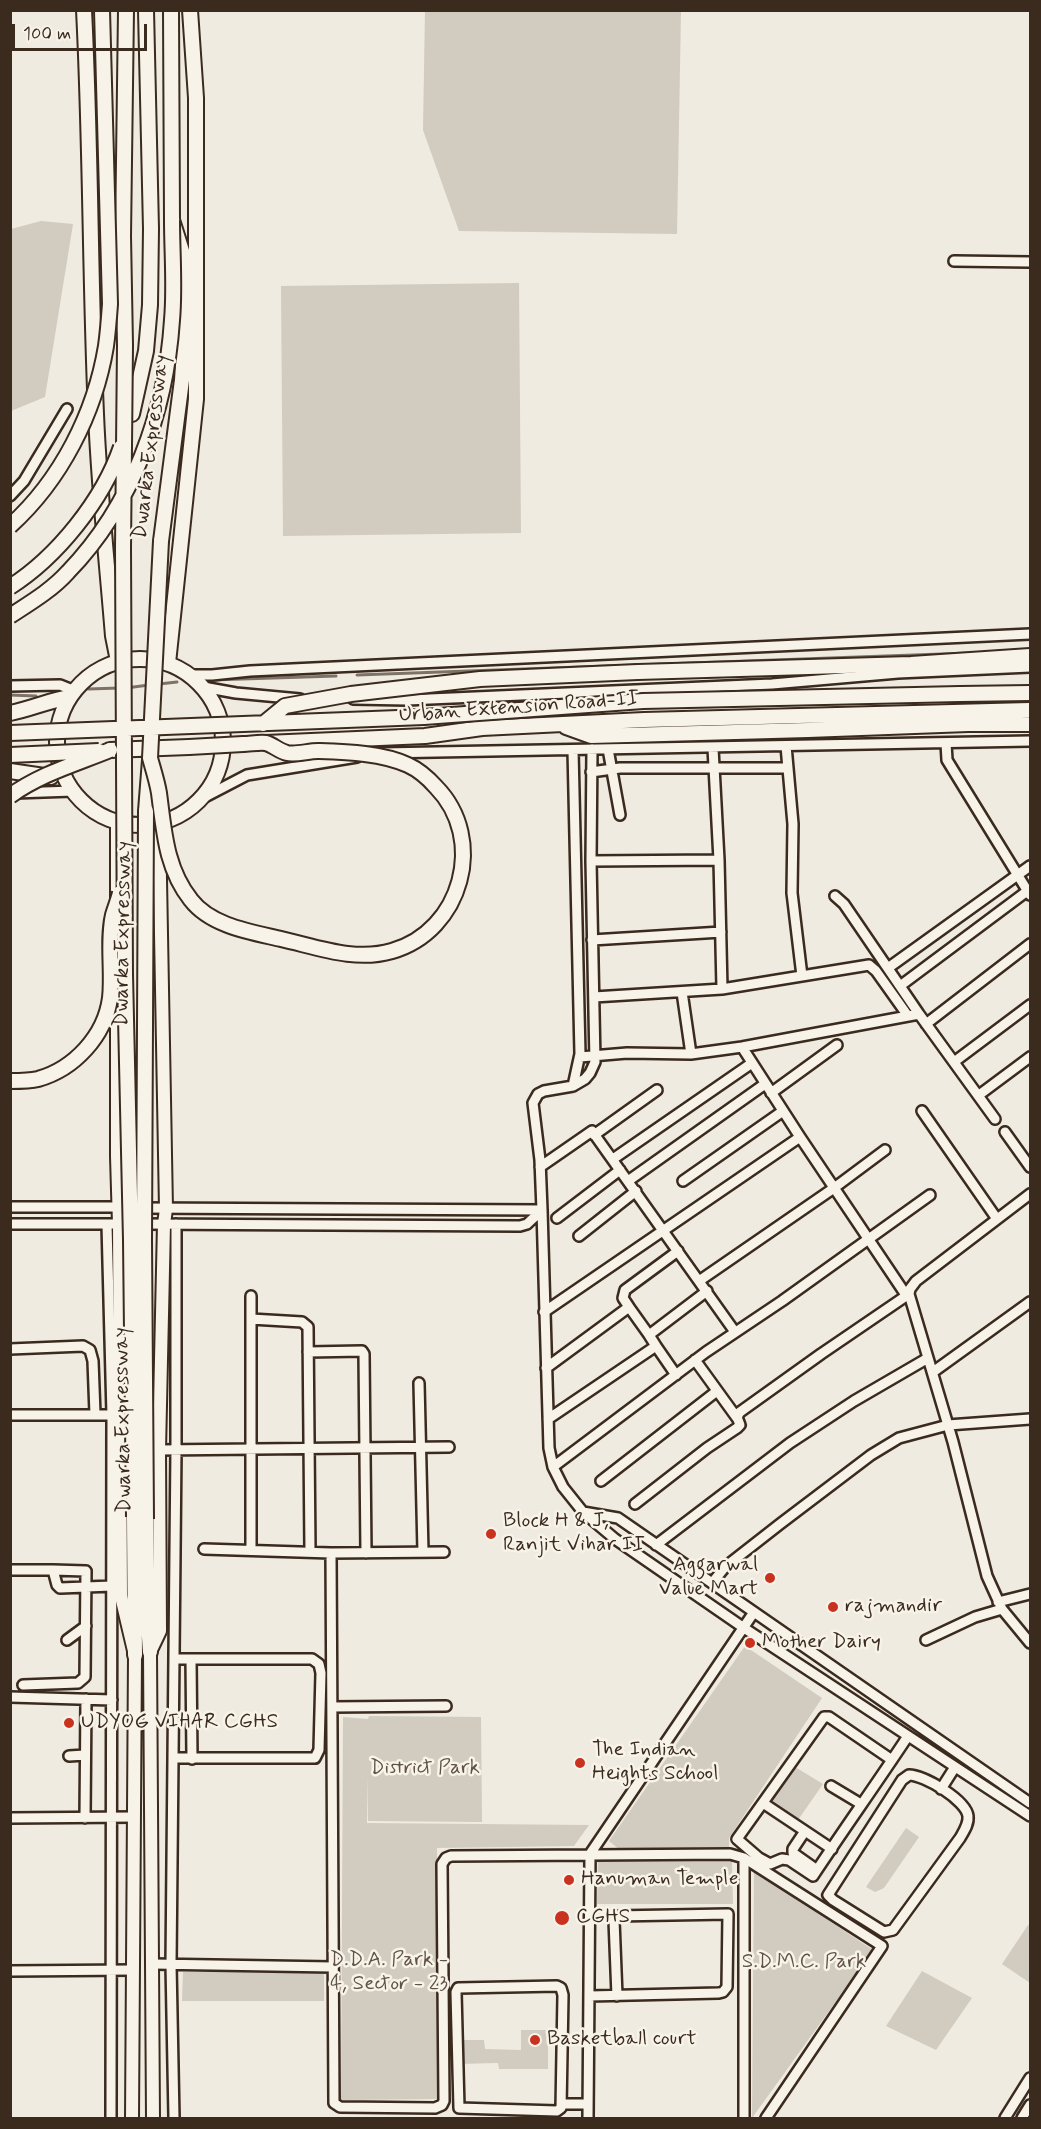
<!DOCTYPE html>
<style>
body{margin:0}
#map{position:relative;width:1041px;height:2129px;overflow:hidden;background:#efebe0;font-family:Mynerve,sans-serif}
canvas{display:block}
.frame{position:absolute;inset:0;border:12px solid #3b2a1e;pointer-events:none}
.scale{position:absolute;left:12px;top:24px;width:135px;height:27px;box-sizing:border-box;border:3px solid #3b2a1e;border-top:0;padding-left:8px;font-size:18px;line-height:21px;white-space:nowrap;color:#3b2a1e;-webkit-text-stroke:4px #f7f3e8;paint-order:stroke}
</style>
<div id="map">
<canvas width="1041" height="2129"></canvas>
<div class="frame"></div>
<div class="scale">100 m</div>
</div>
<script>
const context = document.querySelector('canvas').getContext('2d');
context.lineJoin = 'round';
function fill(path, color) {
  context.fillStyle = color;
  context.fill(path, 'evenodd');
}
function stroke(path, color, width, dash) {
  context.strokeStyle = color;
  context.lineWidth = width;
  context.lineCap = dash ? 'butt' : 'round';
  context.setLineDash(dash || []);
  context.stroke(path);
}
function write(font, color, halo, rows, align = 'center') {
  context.font = font + ' Mynerve,sans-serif';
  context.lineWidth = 5;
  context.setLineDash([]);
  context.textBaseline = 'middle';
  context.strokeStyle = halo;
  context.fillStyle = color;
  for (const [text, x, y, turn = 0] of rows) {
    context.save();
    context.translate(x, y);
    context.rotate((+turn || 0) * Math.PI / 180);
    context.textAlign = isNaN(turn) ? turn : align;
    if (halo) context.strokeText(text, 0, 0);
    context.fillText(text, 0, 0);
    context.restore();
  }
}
const green = new Path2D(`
 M425 11H681L677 234 459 231 423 130Z
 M41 221 73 224 45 397 11 411V229Z
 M519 283 521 533 283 536 281 286Z
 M745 1646 822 1698 729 1838V1847L620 1850 609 1841Z
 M369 1716 481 1717 482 1822 368 1821V1775L367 1823 589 1825 574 1846 437 1848V2099L341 2100 343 1717 368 1719Z
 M795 1767 823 1784 798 1820 767 1803Z
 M906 1828 919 1837 884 1888 875 1892 866 1887Z
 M598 1859H732L733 1904H597Z
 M754 1871 873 1950 752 2118Z
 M1028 1925 1030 1926V1983L1002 1964Z
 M922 1971 972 1998 936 2050 886 2026Z
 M183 1972H324V2001H182Z
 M521 2030H548V2069H499L498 2063 458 2064 459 2040H484L485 2049 521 2050Z`);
const stream = new Path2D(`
 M357 675 997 652
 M211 680 336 676
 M159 684 177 682
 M126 688 149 685
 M88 689 120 688
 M10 695 36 696`);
const minor = new Path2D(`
 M954 261 1030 262
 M10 496 24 481 67 409
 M190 675H212L250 671 1030 634
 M10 686 60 685 75 691
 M203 687 236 693 300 699
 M353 699 407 700 772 684 898 673 1030 667
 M946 743 947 760 1030 895
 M786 746 793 824 792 893 802 976
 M592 749 591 861 595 1062 590 1073 585 1079 573 1086 544 1091 538 1094 533 1103 540 1160 542 1210 549 1448 553 1467 563 1487 583 1512 615 1539 744 1628 1030 1816
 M608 749 620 815
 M573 750 580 1054 573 1086
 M382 753 1030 741
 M591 772 620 768H787
 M15 793 73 791
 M199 800 247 775 357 757
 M591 861 719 860
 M835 896 844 904 919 1014 995 1119
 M592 940 721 932
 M888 968 1030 866
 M900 986 1030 889
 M722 989 869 965 876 971 908 1016
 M682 992 691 1054 742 1047 919 1014
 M594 997 722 989 719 860 713 748
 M926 1024 1030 944
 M742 1047 800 1137 906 1295
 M580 1057 627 1053 691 1054
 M954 1062 1030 1005
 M771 1093 837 1045
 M979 1095 1030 1057
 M922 1111 997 1219
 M1005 1132 1030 1167
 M594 1135 657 1090
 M613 1159 752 1063
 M540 1167 592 1131 735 1332
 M628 1181 765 1084
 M683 1181 783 1111
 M1030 1194 916 1281 910 1289 909 1294 953 1442 987 1576 1002 1609 1030 1643
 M10 1207H125
 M139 1208 542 1210
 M557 1218 620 1170
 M10 1224H113
 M107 1224 112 1415 111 2118
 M139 1224 520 1226 527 1224 542 1210
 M579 1236 636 1191
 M699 1281 834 1188 885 1150
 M251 1296V1550
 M629 1307 623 1298 625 1290 678 1251
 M544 1312 800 1137
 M251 1319 302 1322 308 1327 310 1552
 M656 1346 676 1375
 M10 1349 83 1346 90 1350 93 1361 95 1414
 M308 1352 362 1351 364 1354 366 1553
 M695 1360 737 1418
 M546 1368 629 1307 649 1335
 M933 1372 1030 1302
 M419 1383 423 1552
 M10 1415H112
 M548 1419 656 1346 649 1335 707 1291
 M159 1450 449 1447
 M553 1467 706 1352 782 1301 930 1195
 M601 1481 717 1391
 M635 1504 707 1448 737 1428 740 1425 737 1417 740 1412 821 1354 909 1294
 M583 1512 618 1518 1030 1803
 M656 1545 790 1443 854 1401 928 1358
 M204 1549 331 1553 444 1552
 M331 1553 334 2103 340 2107 435 2108 442 2105 444 2101 442 1864 446 1858 451 1856 730 1854 744 1858 882 1946 766 2118
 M10 1570H53L57 1585 60 1588 112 1586
 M712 1583 725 1567 780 1524 871 1455 899 1438 948 1425 1030 1419
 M998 1602 1030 1594
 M67 1640 86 1626
 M926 1640 975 1617 1002 1609
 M191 1659 192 1759
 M23 1685 78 1683 85 1677 86 1571 53 1570
 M10 1697 112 1700
 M332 1707 446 1706
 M69 1756 85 1755
 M173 1758H315L319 1750 321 1673 319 1664 312 1659H174
 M892 1760 829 1717H824L737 1839 759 1858 770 1864 782 1859 789 1860 813 1876C844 1829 877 1783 908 1736
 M909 1775C924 1775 966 1800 968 1816 969 1824 964 1831 960 1838L893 1930 884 1932 833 1900 828 1895 902 1780Z
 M831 1786 861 1804
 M941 1789 955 1767
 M763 1803 832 1849
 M10 1818 134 1817
 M85 1818 86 1699
 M805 1831 793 1849V1853L817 1870
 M744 1858V2118
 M153 1964 332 1967
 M10 1971 133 1970
 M557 1986 561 1988 563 1995 561 2108 557 2111 459 2108 456 1992 458 1988Z
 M589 1996 719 1993 723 1992 727 1987 728 1914 615 1916 614 1920 617 1996
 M562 2104H588
 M174 2118 171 1964 176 1449V1224
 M588 2118 590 1854 754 1612
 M1005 2118 1030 2078
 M1022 2118 1030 2105`);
const major = new Path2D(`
 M117 904V822
 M117 981V1156L119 1224 121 1596 135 1655 132 2118
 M153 2118 150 1652 160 1631 159 1450 164 1224 166 1209 159 824`);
const highway = new Path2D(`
 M84 10C91 145 90 280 96 414 99 488 107 562 113 636L118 661
 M125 345 123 236 126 10
 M132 414 146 351 150 305 151 229 146 10
 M161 541 182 380 189 273 172 220 171 10
 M57 742a83 83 0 1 1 166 0a83 83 0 1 1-166 0Z
 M168 663 196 399V98L190 10
 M638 672 911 664 1030 656
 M960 694 1030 693
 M10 713C31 709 50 700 70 697
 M566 727 591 736 808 730 968 724H1030
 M266 743 425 736 482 728 644 720 1030 710
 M110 750 189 747
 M10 771 51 777
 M146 811 150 760
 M134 1517 135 1655
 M146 1519 148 1622 150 1652`);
const highwayBridge = new Path2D(`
 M125 345 123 548 125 974 131 1240 134 1517
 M10 526C61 480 95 413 106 346 108 332 109 318 110 304L102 10
 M161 541 150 758C153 769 157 781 159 793 164 831 166 869 191 900 211 926 251 932 281 939 317 947 355 962 392 951 462 931 487 839 436 787 428 778 419 770 408 765 382 753 347 752 318 751 308 751 296 755 287 753 279 751 273 745 266 743 259 742 250 744 243 744 225 745 207 746 189 747
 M10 587C57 557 103 500 121 447
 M10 616C30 603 52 590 68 572 133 505 166 412 172 320 175 287 172 253 172 220
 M263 724 285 706 351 694 480 679 638 672
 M10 733 424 717 643 701 960 694
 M10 755 99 751
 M10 796C40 774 76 764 110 750
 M10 1081C19 1081 30 1081 38 1079 74 1069 105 1036 110 998 113 971 107 941 113 915 115 908 118 901 120 893
 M146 1519 144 1240 146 811`);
const markers = [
 [491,1534,6,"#c8321e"],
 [770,1578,6,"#c8321e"],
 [833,1607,6,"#c8321e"],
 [750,1643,6,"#c8321e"],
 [69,1723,6,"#c8321e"],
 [580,1763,6,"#c8321e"],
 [569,1880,6,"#c8321e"],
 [562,1918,8,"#c8321e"],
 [535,2040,6,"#c8321e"]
];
const streetNames = [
 ["Dwarka Expressway",152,447,-83],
 ["Urban Extension Road-II",519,708,-4],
 ["Dwarka Expressway",124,934,-89],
 ["Dwarka Expressway",124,1420,-91]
];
const poiNames = [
 ["Block H & J,",503,1522],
 ["Ranjit Vihar II",503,1546],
 ["Aggarwal",758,1566,"right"],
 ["Value Mart",758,1590,"right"],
 ["rajmandir",845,1607],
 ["Mother Dairy",762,1643],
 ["UDYOG VIHAR CGHS",81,1723],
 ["The Indian",592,1751],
 ["Heights School",592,1775],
 ["Hanuman Temple",581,1880],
 ["CGHS",576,1918],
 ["Basketball court",547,2040]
];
const parkNames = [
 ["District Park",425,1769],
 ["D.D.A. Park -",389,1961],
 ["4, Sector - 23",389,1985],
 ["S.D.M.C. Park",804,1963]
];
fill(green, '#d1cbc0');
stroke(stream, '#7e7266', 3);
stroke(minor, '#3b2a1e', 14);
stroke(major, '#3b2a1e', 16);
stroke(highway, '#3b2a1e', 18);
stroke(minor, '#f7f3e8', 9);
stroke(major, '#f7f3e8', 12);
stroke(highway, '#f7f3e8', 14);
stroke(highwayBridge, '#3b2a1e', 18, []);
stroke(highwayBridge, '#f7f3e8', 14);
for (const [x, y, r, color] of markers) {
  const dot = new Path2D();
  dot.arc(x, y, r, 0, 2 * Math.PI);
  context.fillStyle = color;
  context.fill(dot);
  stroke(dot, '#f7f3e8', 2);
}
write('21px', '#3b2a1e', '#f7f3e8', streetNames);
write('21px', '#3b2a1e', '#f7f3e8', poiNames, 'left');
write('21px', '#605246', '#f7f3e8', parkNames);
</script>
